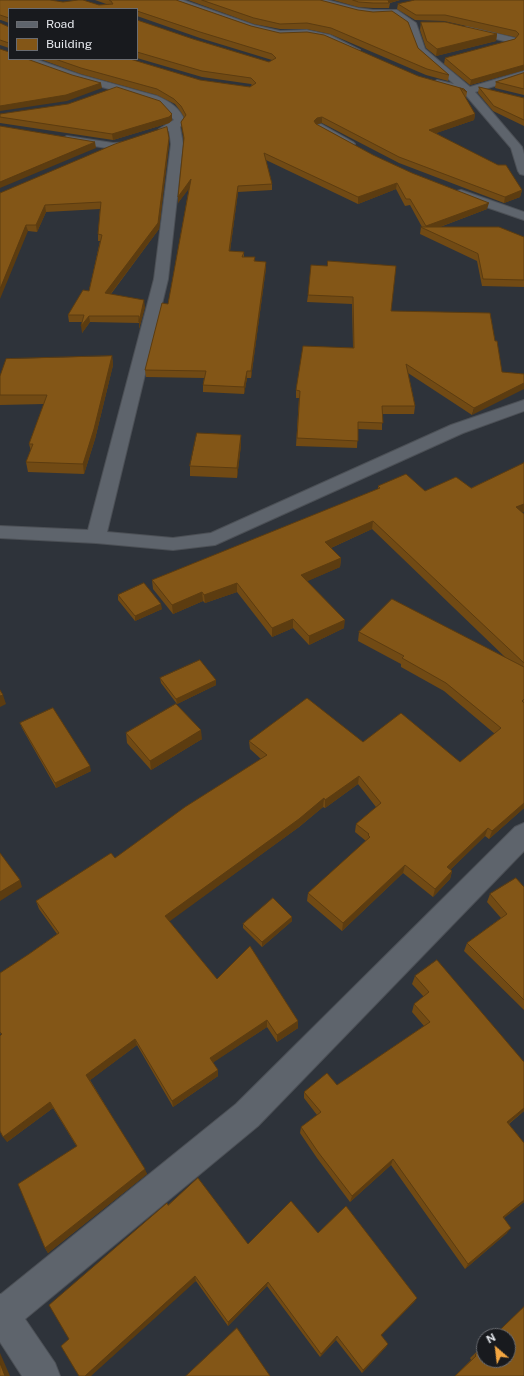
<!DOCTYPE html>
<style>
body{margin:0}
#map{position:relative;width:524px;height:1376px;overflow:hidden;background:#2e333a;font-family:"Public Sans",sans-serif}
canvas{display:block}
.legend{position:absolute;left:8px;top:8px;width:130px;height:52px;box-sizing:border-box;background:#181a1e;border:1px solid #6a6c71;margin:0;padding:5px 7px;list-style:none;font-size:12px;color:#e5e8ed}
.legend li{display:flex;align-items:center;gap:8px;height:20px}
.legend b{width:20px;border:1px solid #6a6c71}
.north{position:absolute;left:476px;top:1328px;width:40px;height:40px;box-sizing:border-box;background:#181a1e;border:1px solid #6a6c71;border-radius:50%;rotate:332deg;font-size:11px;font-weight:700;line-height:16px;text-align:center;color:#e5e8ed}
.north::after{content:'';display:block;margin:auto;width:14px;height:18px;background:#f2a541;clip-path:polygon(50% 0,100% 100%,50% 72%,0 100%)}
</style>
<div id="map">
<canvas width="524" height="1376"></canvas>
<ul class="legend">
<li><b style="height:5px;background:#5e646c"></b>Road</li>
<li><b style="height:11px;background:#835617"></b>Building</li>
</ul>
<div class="north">N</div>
</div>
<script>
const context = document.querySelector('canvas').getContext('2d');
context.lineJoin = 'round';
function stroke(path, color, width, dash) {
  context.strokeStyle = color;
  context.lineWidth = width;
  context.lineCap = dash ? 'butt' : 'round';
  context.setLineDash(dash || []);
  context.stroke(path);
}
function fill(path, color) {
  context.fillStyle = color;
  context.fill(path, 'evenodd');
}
const minor = new Path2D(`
 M171 0H183L254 25 280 31 307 30 330 35 360 50 355 53 352 52 324 39 307 36 280 37 248 29 172 2Z
 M313 0H327L358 8 373 10H397L416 23 425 49 470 87 524 71V77L475 92 522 147 524 154V175L520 174 518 171 511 148 464 93 433 85 432 83 437 80 454 84 418 52 409 26 392 15 373 16 358 14 314 2Z
 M467 26 515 38 517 40 512 43 464 31 462 29 464 27Z
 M21 59H35L81 75 157 96C169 101 180 108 185 121L180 127 183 144 168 279 107 532 173 538 211 533 451 425 524 400V411L463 433 215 545 173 550 96 543 0 538V526L88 530 154 279 171 144 169 131 165 132 159 129 174 120 161 105 149 100 73 79 23 61Z
 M321 124 353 142 355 144 353 146H345L317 129 315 127 317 125Z
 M67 136 113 143 141 142 145 143 147 145 145 147 141 148 113 149 63 141 61 139Z
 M461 190 524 212V220L457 197 455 194 457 191Z
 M524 823V851L258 1126 25 1319 55 1363 60 1376H22L0 1342V1294H1L236 1104 515 827Z`);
const wall = new Path2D(`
 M0 0 63 2 99 5H109L95 0H176L251 26 418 76 464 89 467 92 466 98 465 97 475 114 474 120 436 133 522 190 520 197 504 203 399 163 322 123 316 124 373 155 487 209 440 227 524 237V287L482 286 477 261 420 234 421 227H422L410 205 405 206 396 189 358 204 266 160 272 184V190L238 192 230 251 244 252V257H255V261L266 262V268L251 378H247L244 394 203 392V385L204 378 146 377 145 370 168 304 189 188 178 203 184 141 181 122 184 117 181 112 175 104 157 95 81 74 40 59H130L200 80 250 87 252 85 251 84 202 77 137 58V20L193 39 269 62 272 60 200 38 137 16V9L9 23 1 20H0Z
 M188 0H320L418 48 449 75 448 81 426 75 330 34 307 29H280L254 24Z
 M333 0H400L390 3 389 8H373L358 7Z
 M524 0V70L470 85 444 64 445 58 515 39 516 37H515L444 21 415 20 397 9 398 4Z
 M421 22 497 34 496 41 436 56 426 48 420 30Z
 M0 23 9 27V48L0 45Z
 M524 73V95L495 88 496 82Z
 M479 87 524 98V126L493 111 478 93Z
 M0 114 172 120 169 123 113 140 0 123Z
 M169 144 159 229 111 294 145 307 139 329V323L90 322 82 333V322H69L68 315 89 291 100 241H98V234L100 209 46 212 37 232 28 231 0 193Z
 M327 266 391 311 495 341 472 415 408 373 415 406 414 414H382V430L358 429 357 448 296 446 299 398H296V390L353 348 352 304 307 302 308 295Z
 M112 356 113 365 95 439 84 474 28 472 26 462 31 451 29 444 44 404 0 405V376Z
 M241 445 237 478 190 476V466Z
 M378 486 425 491 471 488 524 514V808L489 839 485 836 450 870 452 871 450 879 433 897 403 873 342 931 307 901 308 893 366 841 355 832 356 824 376 807 358 784 325 808 323 807 299 827 169 921 217 979 298 1021V1028L277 1042 267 1027 213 1062 218 1076 173 1107 137 1045 90 1080 147 1174 48 1253 45 1248 77 1147 53 1108 7 1142 1 1035 0 1032V973L29 954 57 934 39 909 36 901 115 858 261 759 250 749 249 741 363 742 460 762 495 734 444 691 401 667V664L358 641 359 632 506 658 372 529 331 548 341 558 340 567 307 581 344 628 309 645 293 628 272 637 237 592 205 603 203 601 173 614 153 589 152 580 378 489Z
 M118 595 162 609 135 621 118 600Z
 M160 678 216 680V685L177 704 161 683Z
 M20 723 91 771 56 788 22 728Z
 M126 733 202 739 151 770 127 743Z
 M524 887V1010L464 951 467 943 501 918 487 902 490 894Z
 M292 917V921L262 947 243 928V924Z
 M415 976 524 1062V1111L509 1124 524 1143V1202L504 1218 507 1233 465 1269 391 1165 350 1202 317 1158 300 1133 301 1127 317 1115 304 1098V1092L337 1085 424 1026 412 1012 414 1004 424 997 412 984Z
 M168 1205 248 1244 318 1233 417 1298 414 1302 381 1335 388 1344 386 1347 362 1373 336 1340 320 1357 267 1286 228 1326 196 1281 69 1339Z
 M524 1307V1376H455L471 1360 470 1358 484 1345V1360L508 1336H494Z`);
const shadedWall = new Path2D(`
 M388 0H400L389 3Z
 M497 34 496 41 436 56 437 49Z
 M524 65V70L470 85 471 80Z
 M101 83 102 88 67 101 0 111V106Z
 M172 114V120L169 123 113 140 112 134Z
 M475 114 474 120 428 136 429 130Z
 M322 117V123L317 124 314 127V121L317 118Z
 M169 138V144L159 229 106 300 105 293Z
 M95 142 96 148 0 188V182Z
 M191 179V186L178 203V197Z
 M397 183 396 189 358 204V197Z
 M238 186V192L229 258V251Z
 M522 190 520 197 504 203 505 197Z
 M489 203 487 209 429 231 426 229V226Z
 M45 205 46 212 37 232 36 225Z
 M26 225 28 231 0 299V289Z
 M266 262V268L251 378V371Z
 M144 300 145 307 139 329V322Z
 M89 316 90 322 82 333 81 326Z
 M112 356 113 365 95 439 84 474 83 464Z
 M247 371V378L244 394V387Z
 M524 383V389L472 415 474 408Z
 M241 435V445L237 478V468Z
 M524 504V512L513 516 516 507Z
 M373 521 372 529 324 551 325 542Z
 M341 558 340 567 301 584V575Z
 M237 583V592L205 603 204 595Z
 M202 592 203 601 173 614 172 605Z
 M161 604 162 609 135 621V616Z
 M293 619V628L272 637V628Z
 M345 620 344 628 309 645V636Z
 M216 680V685L177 704 176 699Z
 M3 695 6 704 0 707V696Z
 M201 730 202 739 151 770 150 761Z
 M90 766 91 771 56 788 55 783Z
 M359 776 358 784 325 808V800Z
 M324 798 323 807 299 827 166 924 165 916Z
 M524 803V808L489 839 492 831Z
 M488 828 485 836 445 875 447 867Z
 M405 865 403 873 342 931 343 923Z
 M452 871 450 879 433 897 435 889Z
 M20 880 22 887 0 901V892Z
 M292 917V921L262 947V942Z
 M267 1020V1027L211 1064 210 1058Z
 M298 1021V1028L277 1042V1035Z
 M135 1039 137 1045 89 1081 86 1075Z
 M218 1070V1076L173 1107 172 1101Z
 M50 1102 53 1108 7 1142 3 1137Z
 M524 1108V1111L503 1128 507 1122Z
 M393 1159 391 1165 350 1202 352 1196Z
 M145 1169 147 1174 48 1253 45 1248Z
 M524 1200V1202L499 1222 503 1217Z
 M511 1228 507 1233 465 1269 468 1264Z
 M195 1276 196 1281 91 1376H85Z
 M268 1282 267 1286 228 1326V1322Z
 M417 1298 414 1302 379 1338 381 1335Z
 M337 1336 336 1340 320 1357 321 1354Z
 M388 1344 386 1347 362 1373 363 1370Z
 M0 1353 10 1376H5L0 1363Z`);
const building = new Path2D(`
 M0 0H50L63 2 78 0H83L99 5 113 4 111 1 109 0H176L251 26 280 33 307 32 324 35 418 76 464 89 467 92 460 88 475 114 429 130 498 165H506L522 190 505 197 399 157 322 117 317 118 314 121 316 124 373 155 412 173 489 203 426 226 410 199H406L397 183 358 197 264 153 272 184 238 186 229 251 244 252 242 257H255L254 261 266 262 251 371H247L244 387 203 385 206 371 145 370 162 303 168 304 191 179 178 197 184 138 181 122 186 115 181 106 174 99 157 89 81 68 55 59H130L200 80 250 87 256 83 251 78 202 71 137 52V20L193 39 269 62 276 58 272 54 200 32 137 11V9H9V22V18L0 15Z
 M202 0H320L358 10 373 12 392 11 408 22 418 48 449 75 427 69 331 28 307 23 280 24 254 18Z
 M353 0H388L389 3H373L359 2Z
 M415 0H524V65L471 80 445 58 515 39 519 34 516 31 445 15H416L398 4Z
 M421 22H445L497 34 437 49 427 41Z
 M0 23 9 27V43L0 40Z
 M0 49 9 52V51V59H27L72 75 101 83 66 95 0 106Z
 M524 73V89L496 82Z
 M117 87 160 101 172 114 169 117 112 134 0 117V114L68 104Z
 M479 87 524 98V120L494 106Z
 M0 126 95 142 0 182Z
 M167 127 169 138 158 223 105 293 144 300 139 322V316H89L81 326 84 315H68L83 290 89 291 102 235 98 234 101 202 45 205 36 225H26L0 289V193L115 144Z
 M421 227H499L524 237V280L483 279 478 254Z
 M328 261 396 266 391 311 490 313 495 341H497L502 372 524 374V383L474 408 406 364 415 406H382L383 423 358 422V441L297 438 300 391 296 390 303 346 354 348 353 297 308 295 311 265 327 266Z
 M112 356 94 429 83 464 26 462 33 444H29L47 395H0V376L6 359Z
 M197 433 241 435 237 468 190 466Z
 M524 463V504L516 507 524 514V663L373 521 325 542 341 558 301 575 345 620 309 636 293 619 272 628 237 583 204 595 202 592 172 605 152 580 380 488 378 486 406 474 425 491 456 477 471 488Z
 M144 583 161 604 135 616 118 595Z
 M392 599 524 667V699L522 701 524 703V803L492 831 488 828 447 867 452 871 435 889 405 865 343 923 308 893 370 837 368 835 369 834 356 824 381 803 359 776 325 800 324 798 299 819 165 916 217 979 250 946 298 1021 277 1035 267 1020 210 1058 218 1070 172 1101 135 1039 86 1075 145 1169 45 1248 18 1184 77 1146 50 1102 3 1137 0 1131V1036L2 1034 0 1032V973L29 954 59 933 36 901 111 853 115 858 185 807 267 755 249 741 307 698 363 742 401 713 460 762 501 728 446 683 402 658 404 656 359 632Z
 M200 660 216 680 176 699 160 678Z
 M0 690 3 695 0 696Z
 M176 704 201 730 150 761 126 733Z
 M53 708 90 766 55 783 20 723Z
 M0 853 20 880 0 892Z
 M516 878 524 887V1000L467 943 507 914 490 894Z
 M273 898 292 917 262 942 243 924Z
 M437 960 524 1062V1108L507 1122 524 1143V1200L503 1217 511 1228 468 1264 393 1159 352 1196 318 1152 301 1127 321 1112 304 1092 327 1073 337 1085 430 1022 414 1004 429 992 415 976Z
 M198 1178 248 1244 291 1201 318 1233 346 1206 417 1298 381 1335 388 1344 363 1370 337 1336 321 1354 268 1282 228 1322 195 1276 85 1376H79L61 1346 69 1339 49 1305 167 1203 168 1205Z
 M524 1307V1376H455L476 1356 475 1355 484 1346V1360H508V1336H494Z
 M237 1328 270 1376H186Z
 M0 1363 5 1376H0Z`);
stroke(minor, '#4c5056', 2);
fill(minor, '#5e646c');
fill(wall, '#714a14');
fill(shadedWall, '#5c3c10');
fill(building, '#835617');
stroke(building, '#5c3c10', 1);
</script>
